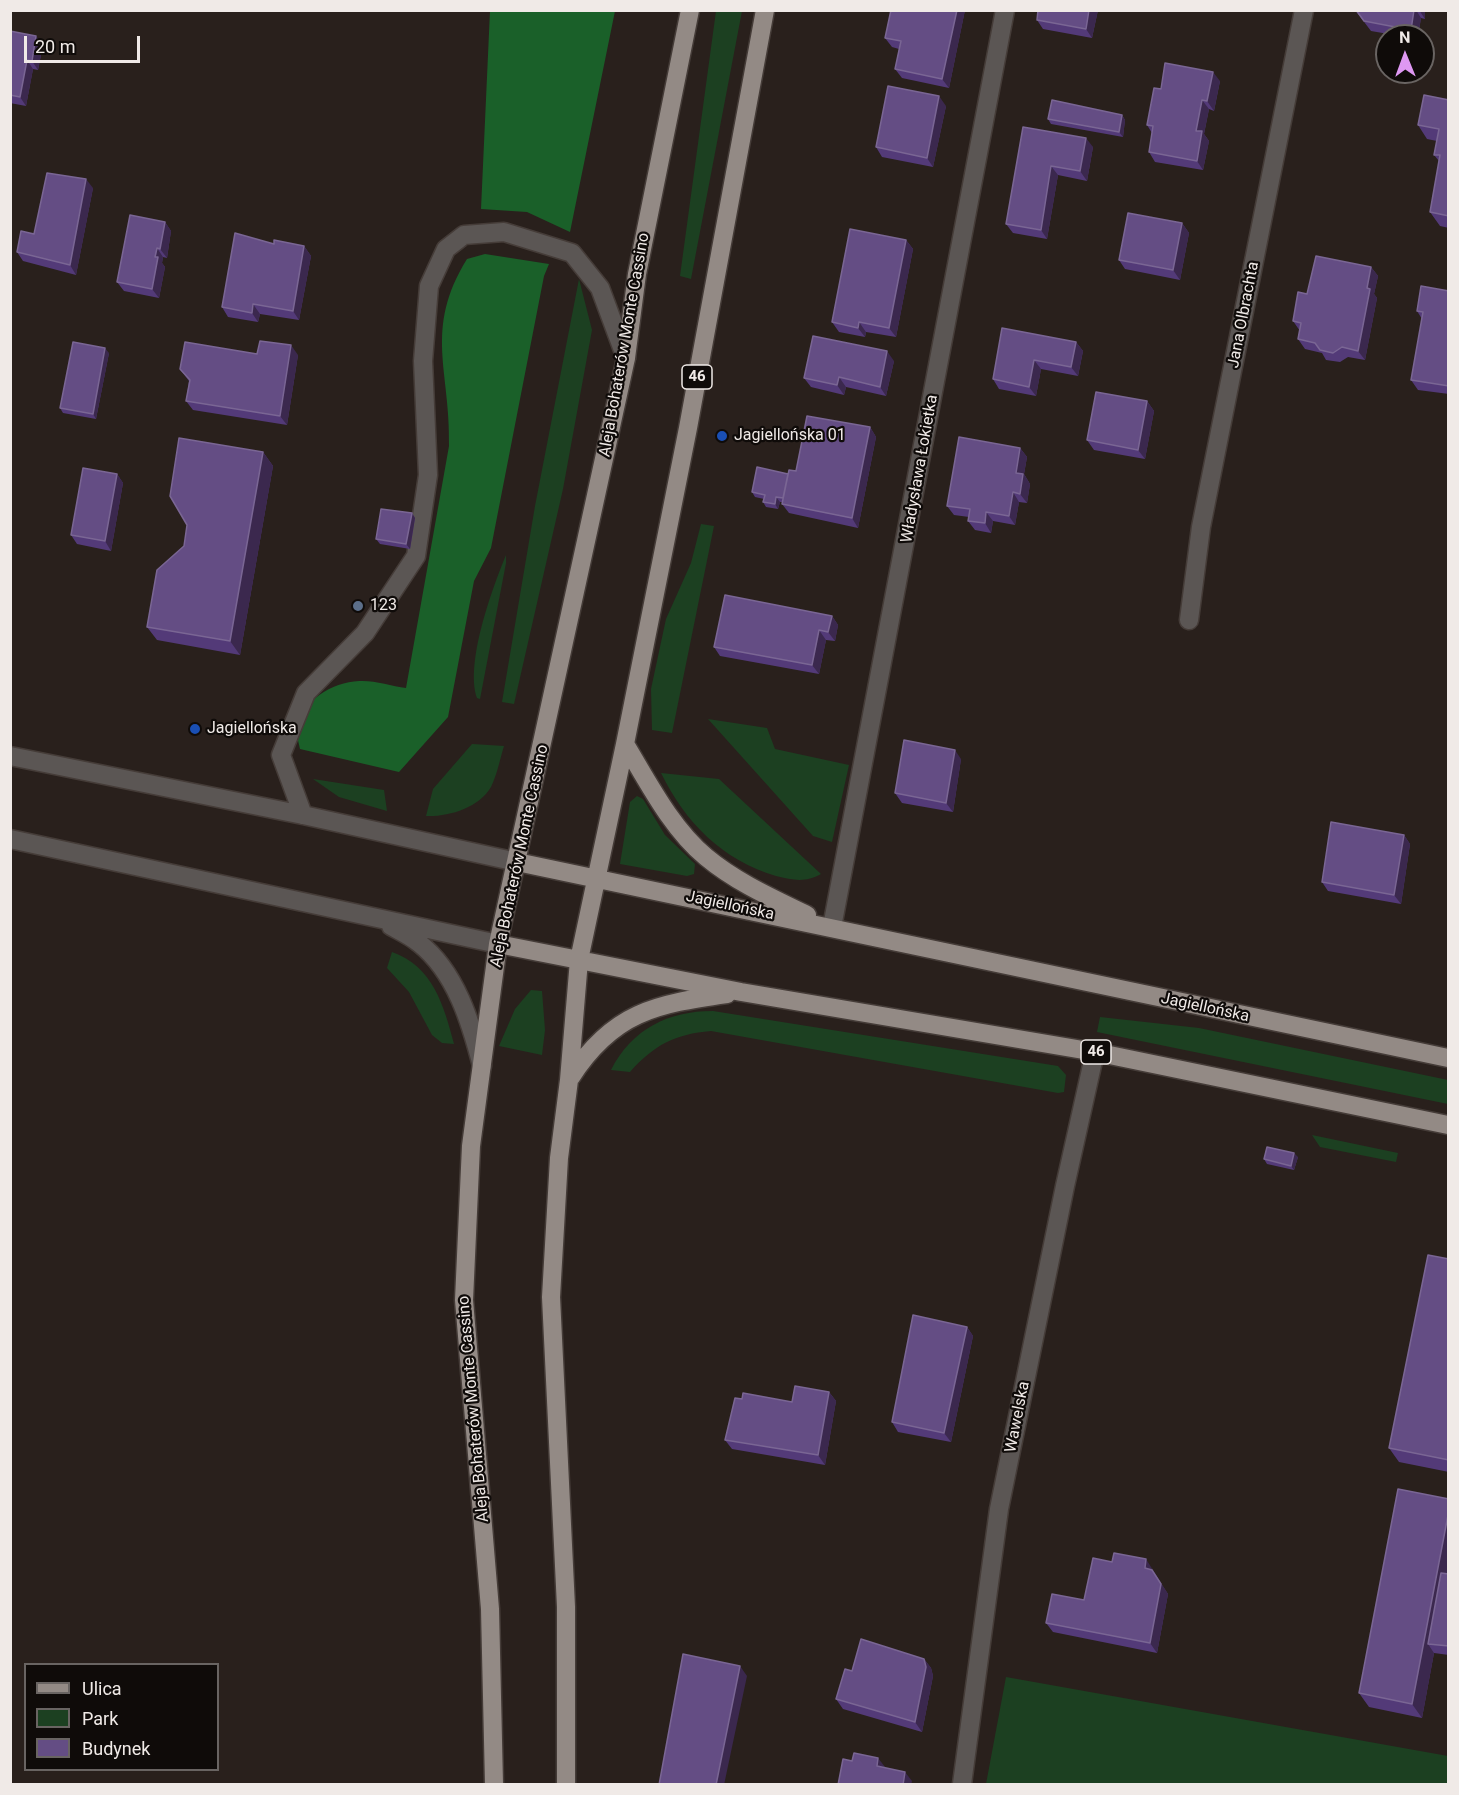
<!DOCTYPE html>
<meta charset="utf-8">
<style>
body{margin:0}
#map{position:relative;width:1459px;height:1795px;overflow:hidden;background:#29201c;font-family:Roboto,sans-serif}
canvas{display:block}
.frame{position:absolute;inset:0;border:12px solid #f0eae7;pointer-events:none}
.legend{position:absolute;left:24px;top:1663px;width:195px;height:108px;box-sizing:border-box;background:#0f0b09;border:2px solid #696462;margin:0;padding:8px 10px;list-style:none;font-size:18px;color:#f0eae7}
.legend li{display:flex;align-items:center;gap:12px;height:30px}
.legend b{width:30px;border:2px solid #696462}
.north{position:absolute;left:1375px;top:24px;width:60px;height:60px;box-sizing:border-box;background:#0f0b09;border:2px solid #696462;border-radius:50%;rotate:359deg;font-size:16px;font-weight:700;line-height:24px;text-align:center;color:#f0eae7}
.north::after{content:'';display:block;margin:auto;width:21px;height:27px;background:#de98f2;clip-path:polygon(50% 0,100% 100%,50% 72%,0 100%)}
.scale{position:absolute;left:24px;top:36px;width:116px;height:27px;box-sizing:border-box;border:3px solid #f0eae7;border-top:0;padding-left:8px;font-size:18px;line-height:21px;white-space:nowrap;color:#f0eae7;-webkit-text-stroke:4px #0f0b09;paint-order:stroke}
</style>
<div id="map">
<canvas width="1459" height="1795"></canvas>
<div class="frame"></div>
<ul class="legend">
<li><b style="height:8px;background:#938a85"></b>Ulica</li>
<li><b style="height:16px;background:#1c4021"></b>Park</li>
<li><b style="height:16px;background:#644d84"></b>Budynek</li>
</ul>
<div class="north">N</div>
<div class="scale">20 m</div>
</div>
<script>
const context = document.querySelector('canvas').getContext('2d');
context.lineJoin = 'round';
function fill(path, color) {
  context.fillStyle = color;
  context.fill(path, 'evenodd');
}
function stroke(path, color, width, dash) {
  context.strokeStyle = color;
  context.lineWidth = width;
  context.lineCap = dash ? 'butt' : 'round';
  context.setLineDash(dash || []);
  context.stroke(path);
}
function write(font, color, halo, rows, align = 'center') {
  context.font = font + ' Roboto,sans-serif';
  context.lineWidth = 4.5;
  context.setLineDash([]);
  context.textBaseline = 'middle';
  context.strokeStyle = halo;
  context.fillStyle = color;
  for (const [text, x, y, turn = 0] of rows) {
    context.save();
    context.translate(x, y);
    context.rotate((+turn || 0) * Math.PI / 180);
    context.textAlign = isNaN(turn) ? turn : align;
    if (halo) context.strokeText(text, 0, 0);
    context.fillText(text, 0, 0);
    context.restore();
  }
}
const green = new Path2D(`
 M716 11H742L691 279 680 276Z
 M579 279 592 330 563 489 514 704 502 702 535 506Z
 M701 524 714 526 672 733 652 730 651 689 666 619 691 563Z
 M506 555V563L480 699 477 698C465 663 492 589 506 555Z
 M708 719 767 728 775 749 849 765 832 842 813 836Z
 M472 744 504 746C500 759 497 775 491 787 479 808 448 817 426 816L433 789Z
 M661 773 719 779 821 874C805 883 793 880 776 876 722 860 685 822 661 773Z
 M313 779 384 790 387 811 339 797Z
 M637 796 643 799 665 835 695 864 694 874 687 876 620 864 630 802Z
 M392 952C433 966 444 1006 454 1044L442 1043 432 1035 409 992 387 968Z
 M531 990 542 991 545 1030 542 1055 499 1046 515 1009Z
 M713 1011 1058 1066 1066 1075 1064 1092 1058 1093 711 1031C675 1034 654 1045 630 1072L611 1070C632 1029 668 1011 713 1011Z
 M1100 1017 1199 1028 1448 1080V1104L1097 1032Z
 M1312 1135 1398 1153 1396 1162 1320 1147Z
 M1006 1677 1448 1756V1784H986Z`);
const forest = new Path2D(`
 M490 11H615L570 232 527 212 481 209Z
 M485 254 549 264 544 276 491 548 474 581 448 717 399 772 300 749C299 743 296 735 297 730 301 701 332 682 359 681 374 680 391 686 406 688L449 446C451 371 423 330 467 259Z`);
const minor = new Path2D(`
 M1189 620 1201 527 1304 10
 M10 756 303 815 517 862
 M303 815 281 755 306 693 365 633 416 556 428 475 423 361 429 286 446 249 464 235 504 232 572 253 600 288 626 358
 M10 839 498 944
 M391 926C400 931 411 936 419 943 456 972 471 1023 482 1066
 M832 927 1005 10
 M962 1784 999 1509 1065 1186 1095 1052`);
const major = new Path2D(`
 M625 744C648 782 671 828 706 857 736 882 772 898 807 915
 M517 862 1448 1058
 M498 944 741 992 1095 1052 1448 1125
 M571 1077C613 1012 656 1004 727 994
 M494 1784 490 1609 464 1300 471 1146 498 944 626 358 637 274 690 10
 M566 1784V1607L551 1297 559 1158 569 1080 579 960 625 744 688 428 765 10`);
const wall = new Path2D(`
 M891 10H965L949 88 902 78 895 69 899 49 892 47 885 38Z
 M1098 10 1092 38 1043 29 1037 20Z
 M1355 10H1425V19L1421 18 1418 36H1400L1371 31Z
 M10 31 43 45 38 70 33 69 26 106 10 103Z
 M1220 81 1214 111 1209 109 1204 134 1209 141 1203 170 1155 162 1149 152 1152 133 1147 125 1161 89Z
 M1449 100V228L1440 226 1430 212 1439 161 1434 155 1437 141 1427 139 1418 125Z
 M946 106 933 167 882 157 876 147Z
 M1122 115 1125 120 1123 137 1051 124 1048 119Z
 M1023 127 1093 147 1087 181 1058 175 1047 239 1013 233 1006 224Z
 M93 188 76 275 23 261 17 252 34 234Z
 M165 222 171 231 167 258 163 257 162 263 165 267 159 298 124 291 117 282Z
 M1182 223 1189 233 1180 280 1125 269 1119 260Z
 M906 240 913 249 896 337 866 332 865 337 839 332 832 322Z
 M274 244 304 246 311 256 299 320 260 314 258 322 228 317 222 307Z
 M1371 267 1378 276 1374 294 1377 298 1365 360 1348 357 1340 362 1326 360 1322 353 1305 349 1298 339 1300 331 1293 321 1307 294Z
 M1449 291V394L1418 390 1411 380 1422 319 1417 311Z
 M1002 328 1076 342 1083 351 1078 376 1041 369 1036 396 999 389 993 379Z
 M109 353 96 419 63 413 60 408Z
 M257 354 298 355 287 425 193 410 186 401 189 381 180 369Z
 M894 361 886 396 846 387 844 395 811 387 804 378Z
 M1147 401 1154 411 1145 459 1094 450 1087 440Z
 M870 427 876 437 858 528 789 513 782 504 783 502H780L778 509 766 507 763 502 764 499 755 497 752 492 788 474 796 471Z
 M1020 448 1027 457 1024 474 1030 484 1027 503 1019 502 1015 525 993 521 991 533 975 530 968 521 969 517 954 515 947 506Z
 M263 452 273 466 240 655 157 640 147 627 184 546Z
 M117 474 123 483 111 551 77 544 71 535Z
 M412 513 415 518 410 549 380 544 376 539Z
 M832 616 838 625 835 641 826 640 819 674 720 656 714 647Z
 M961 759 953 812 902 803 895 793Z
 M1404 835 1410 844 1401 904 1328 891 1322 882Z
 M1298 1157 1294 1170 1267 1164 1264 1159Z
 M1449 1259V1472L1399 1462 1389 1448Z
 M967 1327 973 1336 951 1442 898 1432 892 1422Z
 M829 1392 836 1401 825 1465 732 1449 725 1440 742 1399 792 1402Z
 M1449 1499V1655L1434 1653 1422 1718 1369 1707 1359 1693Z
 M1112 1562 1153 1569 1152 1570 1168 1594 1157 1653 1053 1632 1046 1623 1084 1600Z
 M924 1659 931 1668 933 1676 922 1732 843 1709 836 1699 852 1671Z`);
const shadedWall = new Path2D(`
 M957 10H965L949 88 942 79Z
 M1089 10H1098L1092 38 1086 29Z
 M1414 10H1416L1421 18 1418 36H1415L1411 30Z
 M1419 10H1425V19Z
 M36 36 43 45 38 70 32 61Z
 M27 60 33 69 26 106 20 97Z
 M1213 72 1220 81 1214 111 1207 101Z
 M939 96 946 106 933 167 927 158Z
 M1202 100 1209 109 1204 134 1209 141 1203 170 1197 161 1196 131Z
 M1122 115 1125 120 1123 137 1119 132Z
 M1086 138 1093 147 1087 181 1080 171Z
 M1051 166 1058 175 1047 239 1041 230Z
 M86 179 93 188 76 275 70 265Z
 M165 222 171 231 167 258 160 249Z
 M1182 223 1189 233 1180 280 1173 270Z
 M906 240 913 249 896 337 889 328Z
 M304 246 311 256 299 320 293 311Z
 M157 248 163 257 162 263 165 267 159 298 152 289Z
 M1371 267 1378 276 1374 294 1377 298 1365 360 1358 351 1367 288Z
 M253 304 260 314 258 322 252 313Z
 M859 322 866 332 865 337 858 328Z
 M1076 342 1083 351 1078 376 1071 367Z
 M291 345 298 355 287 425 280 416Z
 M105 348 109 353 96 419 93 414Z
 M887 351 894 361 886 396 880 387Z
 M1034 360 1041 369 1036 396 1029 387Z
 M839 377 846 387 844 395 837 385Z
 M1147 401 1154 411 1145 459 1138 450Z
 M870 427 876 437 858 528 852 518Z
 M1020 448 1027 457 1024 474 1030 484 1027 503 1020 494 1016 473Z
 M263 452 273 466 240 655 230 641Z
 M117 474 123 483 111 551 105 541Z
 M1013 492 1019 502 1015 525 1009 516Z
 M776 497 780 502 778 509 775 504Z
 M986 512 993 521 991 533 985 523Z
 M412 513 415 518 410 549 406 544Z
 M832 616 838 625 835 641 828 632Z
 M819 630 826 640 819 674 812 665Z
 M955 750 961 759 953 812 946 803Z
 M1404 835 1410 844 1401 904 1394 895Z
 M1294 1153 1298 1157 1294 1170 1291 1166Z
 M967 1327 973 1336 951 1442 944 1433Z
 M829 1392 836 1401 825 1465 818 1455Z
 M1449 1510V1576L1428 1644 1434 1653 1422 1718 1412 1704Z
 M1146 1559 1168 1594 1157 1653 1150 1643 1145 1568Z
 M924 1659 931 1668 933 1676 922 1732 915 1722Z
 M740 1666 747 1676 724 1785H716Z
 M878 1758 885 1767 883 1775 877 1766Z
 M905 1772 912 1781 911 1785H903Z`);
const building = new Path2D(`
 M891 10H957L942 79 895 69 901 41 885 38Z
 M1038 10H1089L1086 29 1037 20Z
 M1356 10H1414L1411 30 1364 21Z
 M10 31 36 36 32 61 27 60 20 97 10 95Z
 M1165 63 1213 72 1207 101 1202 100 1196 131H1202L1197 161 1149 152 1153 126 1147 125 1154 88 1161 89Z
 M888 86 939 96 927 158 876 147Z
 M1424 95 1449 100V216L1430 212 1440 155H1434L1439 129 1418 125Z
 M1052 100 1122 115 1119 132 1048 119Z
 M1023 127 1086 138 1080 171 1051 166 1041 230 1006 224Z
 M47 173 86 179 70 265 17 252 21 231 34 234Z
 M1128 213 1182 223 1173 270 1119 260Z
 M130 215 165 222 160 249 157 248 155 257H158L152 289 117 282Z
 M850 229 906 240 889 328 859 322 858 328 832 322Z
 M235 233 274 244V240L304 246 293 311 253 304 252 313 222 307Z
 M1316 256 1371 267 1367 288 1370 289 1358 351 1342 347 1333 353 1320 350 1315 343 1298 339 1301 323 1293 321 1298 292 1307 294Z
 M1421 286 1449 291V386L1411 380 1423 312 1417 311Z
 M1002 328 1076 342 1071 367 1034 360 1029 387 993 379Z
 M813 336 887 351 880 387 839 377 837 385 804 378Z
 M260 341 291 345 280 416 186 401 190 380 180 369 185 342 257 354Z
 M73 342 105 348 93 414 60 408Z
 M1096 392 1147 401 1138 450 1087 440Z
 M807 416 870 427 852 518 782 504 789 470 796 471Z
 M959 437 1020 448 1016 473 1023 474 1020 494 1013 492 1009 516 986 512 985 523 968 521 970 509 947 506Z
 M179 438 263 452 230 641 147 627 157 570 184 546 187 525 170 496Z
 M757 467 788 474 783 498 776 497 775 504 763 502 765 495 752 492Z
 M83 468 117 474 105 541 71 535Z
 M381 509 412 513 406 544 376 539Z
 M725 595 832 616 828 632 819 630 812 665 714 647Z
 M904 740 955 750 946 803 895 793Z
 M1331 822 1404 835 1394 895 1322 882Z
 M1267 1147 1294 1153 1291 1166 1264 1159Z
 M1428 1255 1449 1259V1460L1389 1448Z
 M913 1315 967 1327 944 1433 892 1422Z
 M795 1386 829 1392 818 1455 725 1440 735 1398 742 1399 743 1393 792 1402Z
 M1398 1489 1449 1499V1510L1412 1704 1359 1693Z
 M1114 1553 1146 1559 1145 1568 1152 1570 1161 1584 1150 1643 1046 1623 1052 1594 1084 1600 1093 1558 1112 1562Z
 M1441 1573 1449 1574V1646L1428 1644Z
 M861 1639 924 1659 926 1667 915 1722 836 1699 845 1669 852 1671Z
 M683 1654 740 1666 716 1785H659Z
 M854 1753 878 1758 877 1766 905 1772 903 1785H838L843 1759 852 1761Z`);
const markers = [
 [722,436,6,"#1a4fb4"],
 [358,606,6,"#5c6f8a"],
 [195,729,6,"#1a4fb4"]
];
const shields = [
 [697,377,30],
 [1096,1052,30]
];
const shieldNames = [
 ["46",697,377],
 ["46",1096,1052]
];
const streetNames = [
 ["Jana Olbrachta",1244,315,-79],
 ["Aleja Bohaterów Monte Cassino",625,345,-80],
 ["Władysława Łokietka",920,469,-80],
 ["Aleja Bohaterów Monte Cassino",520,856,-78],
 ["Jagiellońska",730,906,12],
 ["Jagiellońska",1205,1008,12],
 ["Aleja Bohaterów Monte Cassino",474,1409,-95],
 ["Wawelska",1018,1417,-79]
];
const poiNames = [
 ["Jagiellońska 01",734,436],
 ["123",370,606],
 ["Jagiellońska",207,729]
];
fill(green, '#1c4021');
fill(forest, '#1a6029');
stroke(minor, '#453c38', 21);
stroke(major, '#453c38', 21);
stroke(minor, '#5b5654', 18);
stroke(major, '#938a85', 18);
fill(wall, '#533a78');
fill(shadedWall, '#3b284e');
fill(building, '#644d84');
stroke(building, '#7a6694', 1.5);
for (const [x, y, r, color] of markers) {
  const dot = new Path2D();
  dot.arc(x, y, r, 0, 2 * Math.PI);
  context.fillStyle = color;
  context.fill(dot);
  stroke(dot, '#0f0b09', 2);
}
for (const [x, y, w] of shields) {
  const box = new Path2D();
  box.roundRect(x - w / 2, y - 12, w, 24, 4.5);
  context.fillStyle = '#0f0b09';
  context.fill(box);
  stroke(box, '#f0eae7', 1.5);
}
write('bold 15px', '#f0eae7', null, shieldNames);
write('16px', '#f0eae7', '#0f0b09', streetNames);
write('16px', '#f0eae7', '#0f0b09', poiNames, 'left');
</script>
